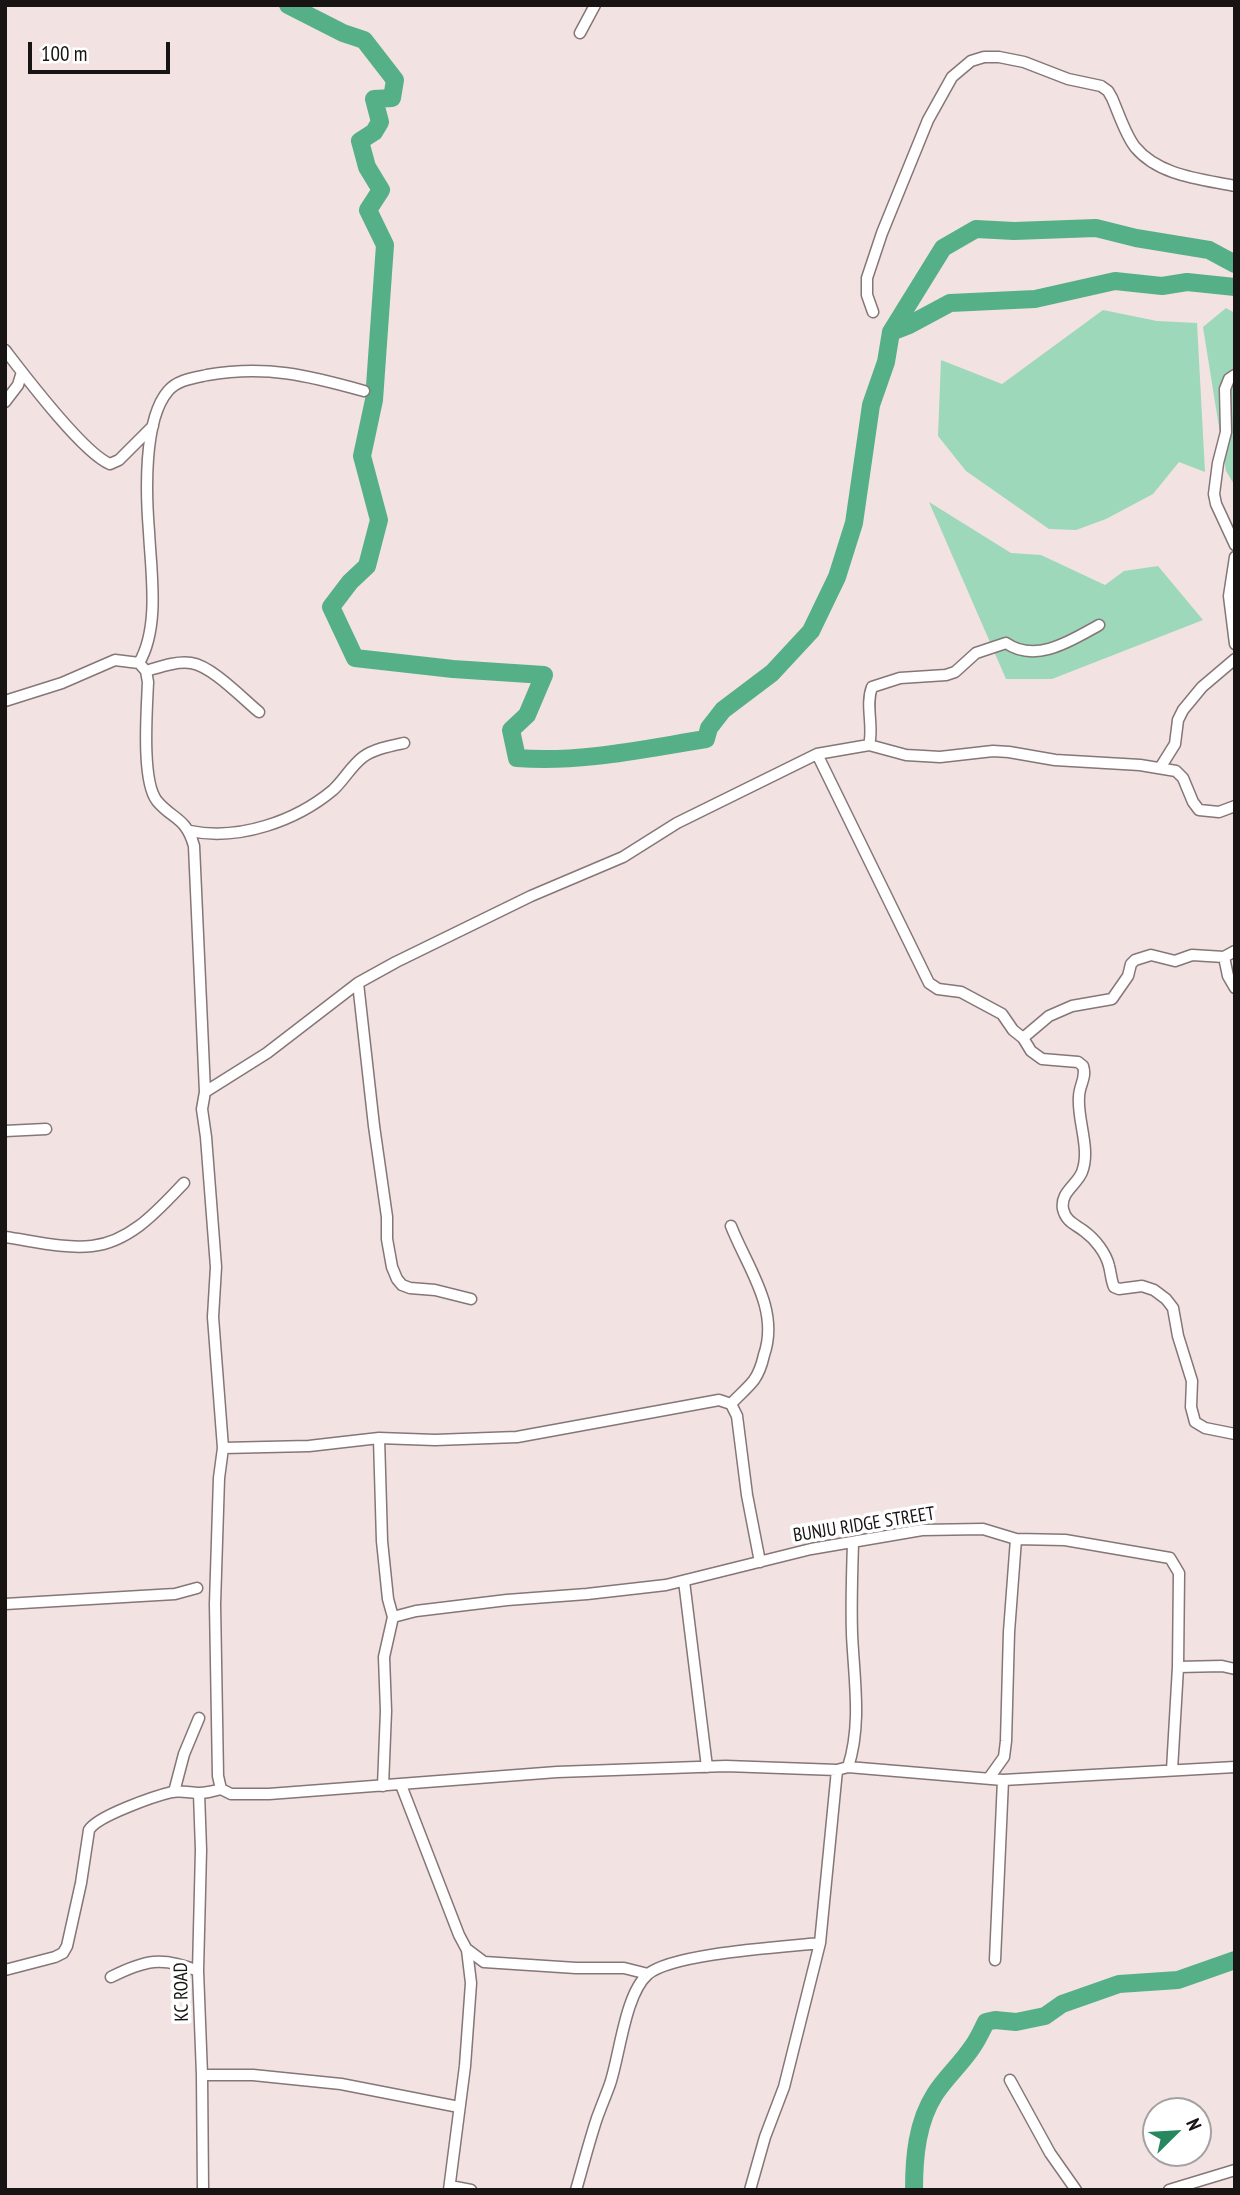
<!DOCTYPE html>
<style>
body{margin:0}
#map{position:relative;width:1240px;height:2195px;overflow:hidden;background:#f3e2e2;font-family:"PT Sans Narrow",sans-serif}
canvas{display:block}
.frame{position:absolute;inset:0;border:7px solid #191414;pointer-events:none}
.north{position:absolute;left:1142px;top:2097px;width:70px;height:70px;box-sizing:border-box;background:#fff;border:2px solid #a3a1a1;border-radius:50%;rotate:66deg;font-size:19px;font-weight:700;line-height:28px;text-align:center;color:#191414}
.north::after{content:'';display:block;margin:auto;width:24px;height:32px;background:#27875f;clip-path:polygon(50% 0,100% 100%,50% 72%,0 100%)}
.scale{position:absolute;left:28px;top:42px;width:142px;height:32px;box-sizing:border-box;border:4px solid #191414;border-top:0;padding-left:9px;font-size:21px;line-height:24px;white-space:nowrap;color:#191414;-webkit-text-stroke:5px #fff;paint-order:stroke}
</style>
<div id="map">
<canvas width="1240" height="2195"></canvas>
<div class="frame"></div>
<div class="north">N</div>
<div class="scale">100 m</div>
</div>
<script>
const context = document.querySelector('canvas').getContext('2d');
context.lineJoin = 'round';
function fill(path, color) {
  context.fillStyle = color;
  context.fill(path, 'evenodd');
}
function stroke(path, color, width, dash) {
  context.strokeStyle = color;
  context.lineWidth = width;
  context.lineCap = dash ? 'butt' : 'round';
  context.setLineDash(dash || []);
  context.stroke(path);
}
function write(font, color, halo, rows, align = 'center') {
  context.font = font + ' "PT Sans Narrow",sans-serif';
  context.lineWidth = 7;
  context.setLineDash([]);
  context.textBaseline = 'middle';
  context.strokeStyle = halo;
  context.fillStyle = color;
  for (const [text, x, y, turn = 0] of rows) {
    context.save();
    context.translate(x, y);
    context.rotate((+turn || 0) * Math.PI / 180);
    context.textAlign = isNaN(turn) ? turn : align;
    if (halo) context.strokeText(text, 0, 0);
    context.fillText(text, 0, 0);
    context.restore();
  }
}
const green = new Path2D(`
 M1226 308 1235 313V486L1226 471 1203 327Z
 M1103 310 1157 321 1197 323 1205 472 1179 462 1153 494 1106 519 1076 530 1049 529 966 471 938 436 941 360 1002 384Z
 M929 502 1011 553 1041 555 1105 585 1124 571 1158 566 1203 620 1052 679H1006Z`);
const river = new Path2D(`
 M288 5 343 33 364 40 395 80 392 98 374 99 380 122 374 132 360 141 367 167 381 190 368 210 385 245 374 400 362 456 379 520 367 566 350 582 331 607 355 658 453 669 544 675 527 715 511 730 517 758C581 763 643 749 706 739L709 728 723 710 772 673 811 631 837 577 854 523 871 405 886 362 891 332 943 248 976 229 1014 231 1096 228 1136 238 1209 250 1235 264
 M891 332 909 325 950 303 1035 299 1115 281 1162 286 1187 282 1235 287
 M914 2190C914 2157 917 2122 935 2094 946 2077 962 2063 973 2046 978 2039 982 2030 986 2022L995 2020 1016 2022 1045 2016 1062 2004 1119 1984 1178 1980 1235 1960`);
const minor = new Path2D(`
 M580 33 595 5
 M873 312 867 295V278L882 233 928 120 952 77 971 61 984 57H999L1024 62 1068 79 1101 86 1108 91 1112 98C1119 114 1125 134 1135 147 1159 176 1201 179 1235 186
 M5 350C25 376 83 453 110 464L119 460 153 426
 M1235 375 1229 379 1225 389 1226 432 1218 463 1214 494 1216 504 1235 545
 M5 402 18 385 22 372
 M1235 557 1229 596 1235 644
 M139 663C160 627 151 572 149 532 146 495 143 420 168 391 177 380 193 378 207 375 266 365 307 375 364 391
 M146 671C160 667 176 661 191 663 212 666 242 698 259 712
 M5 701 62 683 115 660 139 663 146 671 148 682C147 708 141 781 157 801 173 820 186 817 194 846L205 1092 202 1109 206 1137 216 1267 213 1317 223 1448 219 1478 215 1604 218 1776 221 1789 231 1794H269L557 1772 726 1766 837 1770 848 1767 1003 1780 1235 1767
 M869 745C874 727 865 705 872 687L900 678 946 675 955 672 976 653 1006 643C1036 664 1072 640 1099 625
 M817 754 929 983 938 989 961 992 1002 1014 1013 1030 1023 1038 1031 1051 1042 1059 1078 1062 1083 1066C1087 1078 1079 1085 1079 1097 1077 1120 1091 1149 1082 1172 1077 1185 1060 1192 1063 1209 1066 1222 1075 1224 1084 1231 1095 1239 1106 1253 1109 1266 1111 1273 1111 1280 1114 1287L1119 1289 1142 1286 1154 1290 1166 1299 1173 1308 1178 1336 1192 1381 1191 1407 1195 1422 1205 1428 1235 1434
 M1160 768 1175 744 1178 720 1183 710 1202 687 1235 659
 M190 831C239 841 296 821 333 790 344 780 351 766 363 757 374 749 390 746 404 743
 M1224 957 1228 976 1235 988
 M358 983 374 1126 387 1217V1239L392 1267 397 1279 402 1285 410 1288 435 1290 471 1299
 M1023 1038 1049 1016 1072 1006 1112 999 1128 976 1131 964 1135 960 1151 955 1175 961 1192 955 1224 957 1235 951
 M205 1092 267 1053 358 983 396 962 531 896 623 857 677 823 817 754 869 745 906 755 940 757 993 751 1009 752 1055 760 1140 765 1176 771 1183 778 1193 802 1199 810 1219 812 1235 806
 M5 1131 46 1129
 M731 1226C747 1267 780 1309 764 1355 762 1364 759 1373 754 1380 747 1389 738 1396 731 1404
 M5 1237C33 1241 64 1249 92 1246 131 1242 159 1209 184 1183
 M379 1438 382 1541 388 1599 393 1617 384 1657 386 1711 383 1786
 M223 1448 309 1446 379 1438 435 1440 517 1437 719 1400 731 1404 737 1416 747 1495 760 1562
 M684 1581 707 1767
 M5 1604 175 1594 197 1588
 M393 1617 416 1611 507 1600 587 1594 666 1585 811 1549 922 1530 983 1529 1016 1539 1065 1540 1170 1558 1179 1573 1178 1667 1172 1770
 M1178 1667 1222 1666 1235 1669
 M848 1767C862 1724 854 1679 852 1634 851 1604 852 1573 853 1543
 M989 1778 1004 1757 1006 1741 1009 1632 1016 1539
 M401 1785 459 1935 467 1950 471 1983 465 2066 449 2190
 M174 1792 184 1754 199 1718
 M199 1793 201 1850 198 1971 202 2075 203 2190
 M468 1950 484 1962 576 1968H624L648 1974
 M995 1960 1003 1780
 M5 1970 55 1957 63 1953 67 1946 81 1883 89 1830C97 1816 155 1796 172 1792 181 1790 191 1793 199 1793 207 1793 214 1791 221 1789
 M111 1977C145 1960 162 1956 198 1971
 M202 2075H253L341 2084 459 2107
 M1010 2080 1050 2153 1076 2190
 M450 2186 471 2190
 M576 2190C583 2166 589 2142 597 2118 601 2107 606 2095 610 2084 620 2054 625 1994 648 1974 674 1953 783 1947 820 1943
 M750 2190 765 2137 784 2087 820 1943 837 1770
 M1169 2190 1235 2170`);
const streetNames = [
 ["BUNJU RIDGE STREET",864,1525,-9],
 ["KC ROAD",182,1992,-91]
];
fill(green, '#9cd8b9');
stroke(river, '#56b087', 18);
stroke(minor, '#857677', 13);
stroke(minor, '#fff', 10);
write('19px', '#191414', '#fff', streetNames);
</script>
